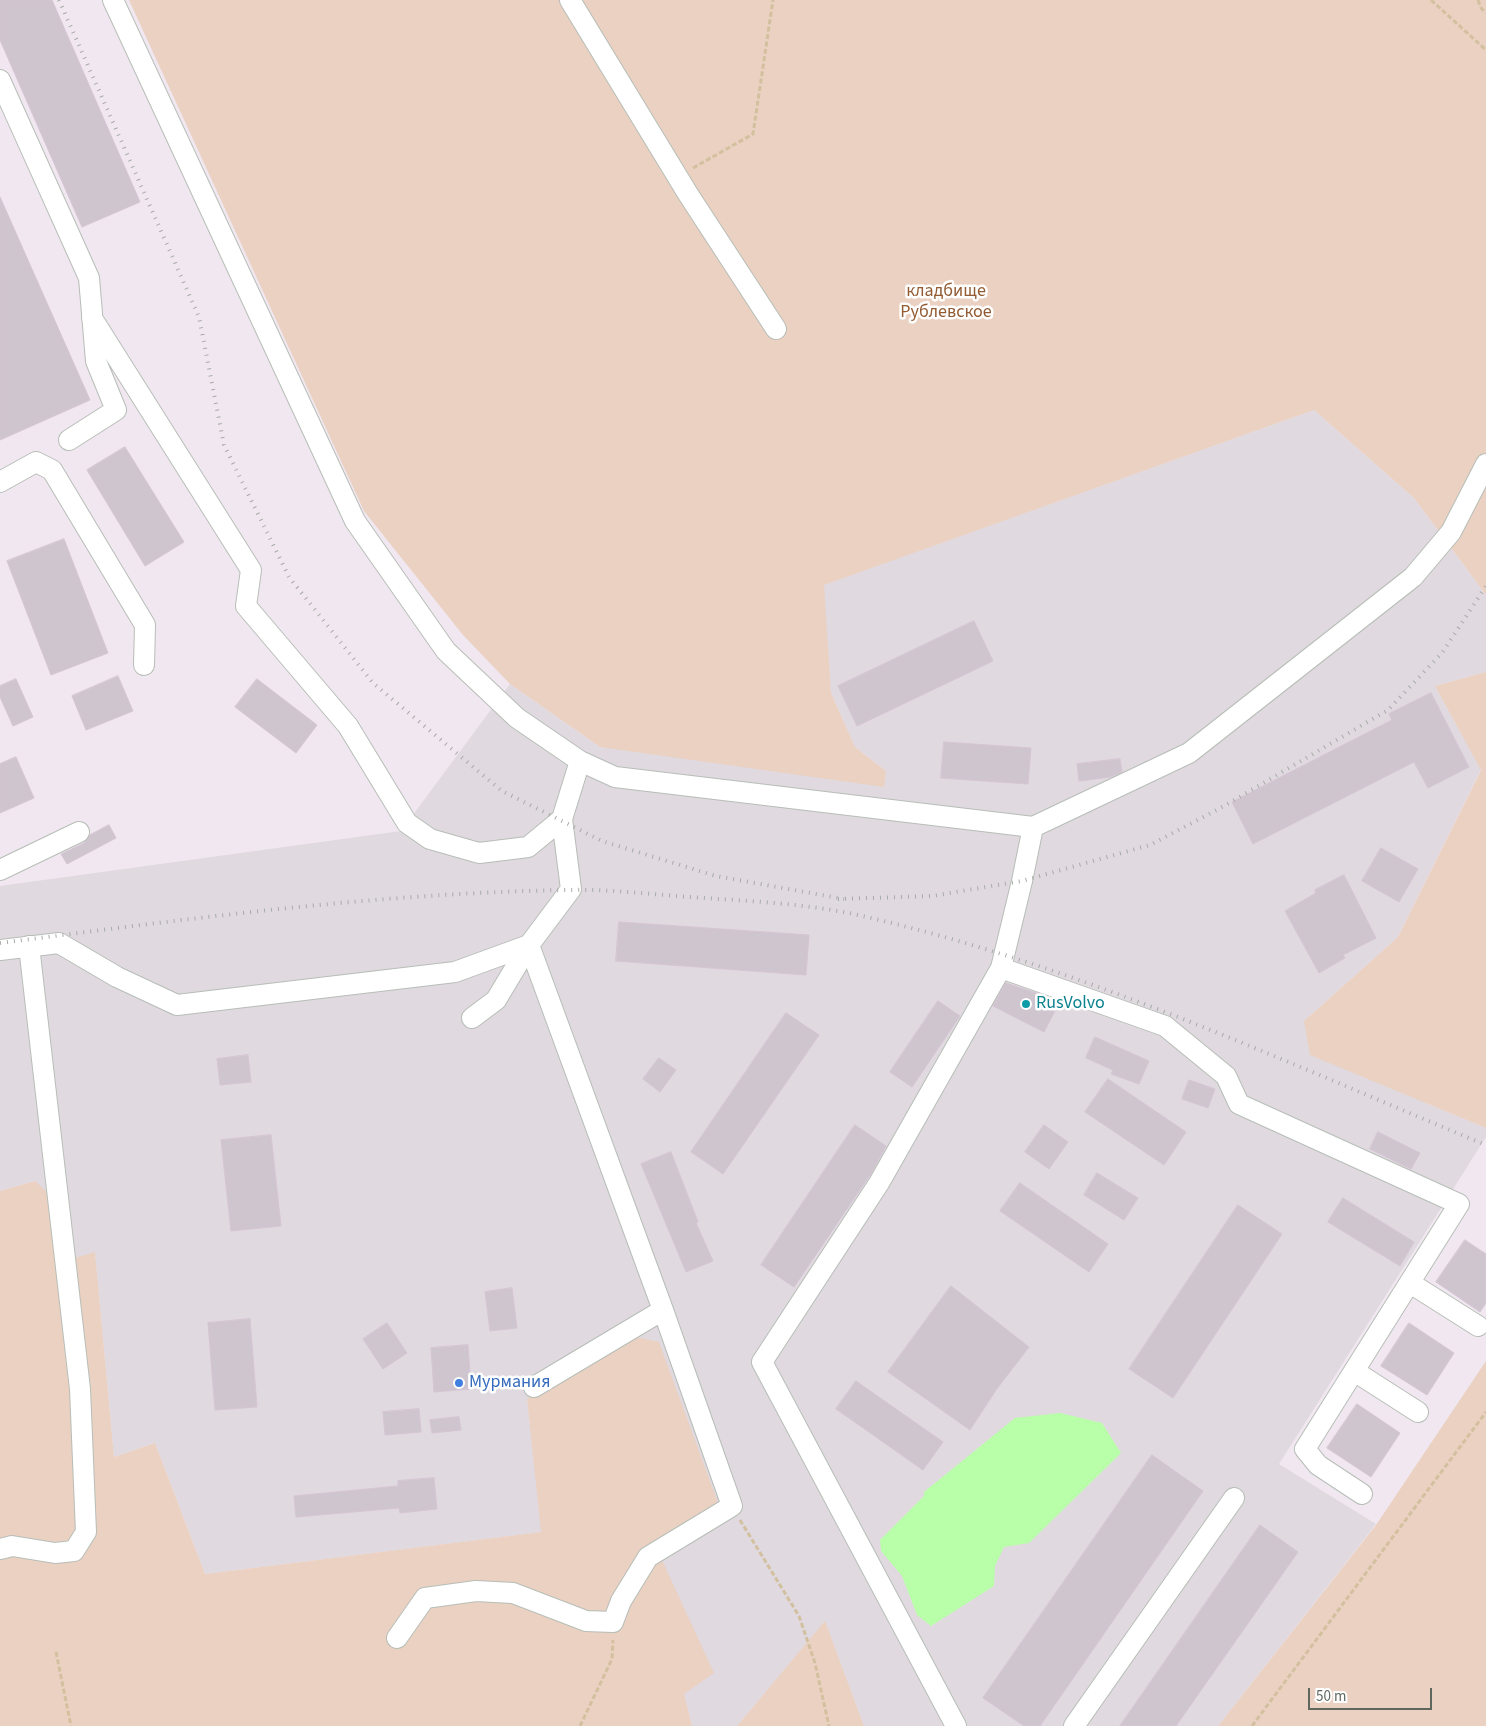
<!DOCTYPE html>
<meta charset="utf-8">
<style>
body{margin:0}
#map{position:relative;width:1486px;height:1726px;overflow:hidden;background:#f1e7f0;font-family:"Source Sans 3",sans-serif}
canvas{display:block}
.scale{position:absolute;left:1308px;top:1688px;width:124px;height:22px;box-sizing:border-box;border:2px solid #5f685e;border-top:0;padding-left:6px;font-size:15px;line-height:18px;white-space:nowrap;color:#5f685e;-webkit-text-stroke:4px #fff;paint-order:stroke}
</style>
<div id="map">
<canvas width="1486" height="1726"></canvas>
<div class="scale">50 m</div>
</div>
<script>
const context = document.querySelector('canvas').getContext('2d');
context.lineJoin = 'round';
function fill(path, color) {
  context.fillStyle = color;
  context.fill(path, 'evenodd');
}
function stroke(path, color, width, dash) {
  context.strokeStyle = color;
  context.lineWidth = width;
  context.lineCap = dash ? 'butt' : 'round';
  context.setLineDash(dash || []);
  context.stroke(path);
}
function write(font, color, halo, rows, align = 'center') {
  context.font = font + ' "Source Sans 3",sans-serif';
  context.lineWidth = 5;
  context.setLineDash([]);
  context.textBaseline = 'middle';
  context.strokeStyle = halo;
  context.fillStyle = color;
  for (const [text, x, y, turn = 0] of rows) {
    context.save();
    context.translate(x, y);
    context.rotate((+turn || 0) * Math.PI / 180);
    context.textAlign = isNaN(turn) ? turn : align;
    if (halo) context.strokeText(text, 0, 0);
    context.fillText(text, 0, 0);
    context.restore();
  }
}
const industrial = new Path2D(`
 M1314 410 1414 498 1486 595V672L1435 686 1481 769 1398 937 1304 1021 1426 1103 1486 1128V1137L1279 1464 1376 1524 1218 1726H864L825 1622 737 1726H692L683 1694 527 1399 542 1532 205 1574 155 1443 114 1457 95 1253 58 1263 35 1181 0 1191V886L401 831 510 684 600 747 886 771 855 747 831 693 823 585Z`);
const green = new Path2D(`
 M129 0H1486V595L1414 498 1314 410 824 585 831 693 855 747 886 771 884 787 600 747 510 684 463 635 364 511Z
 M1486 672V1128L1310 1055 1304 1021 1398 937 1481 770 1435 686Z
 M35 1181 46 1191 58 1263 95 1252 114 1457 155 1443 205 1574 541 1532 527 1399 636 1337 659 1342 718 1503 655 1545 714 1673 684 1694 692 1726H0V1191Z
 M1486 1361V1726H1218L1376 1525Z
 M825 1621 864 1726H737Z`);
const water = new Path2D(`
 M1060 1413 1102 1423 1121 1453 1029 1543 1004 1547 995 1566 994 1586 931 1626 917 1615 902 1576 881 1551 880 1540 924 1496V1492L1015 1418Z`);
const building = new Path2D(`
 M0 0H52L140 202 82 227 0 40Z
 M0 197 90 400 0 440Z
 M125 447 184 542 145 566 87 470Z
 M64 539 108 653 51 675 7 561Z
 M974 621 993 661 857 726 838 686Z
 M118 676 133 711 86 730 72 696Z
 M16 679 33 717 13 726 0 697V686Z
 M257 679 317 725 296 753 235 707Z
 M1431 693 1469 767 1428 788 1414 762 1253 844 1232 802 1392 720 1389 714Z
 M944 742 1031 748 1028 784 941 778Z
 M16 757 34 798 0 813V764Z
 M1120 759 1122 772 1110 777 1079 781 1077 764Z
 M109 825 116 838 67 864 61 854 84 843 90 835Z
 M1381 848 1418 869 1399 902 1362 881Z
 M1344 875 1376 938 1343 955 1345 958 1319 973 1285 911 1316 893 1315 890Z
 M619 922 809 935 806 975 616 961Z
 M1006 983 1060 1001 1044 1032 993 1006Z
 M938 1001 960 1016 912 1087 890 1072Z
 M786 1013 819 1035 723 1174 691 1152Z
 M1095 1037 1149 1061 1139 1084 1111 1074 1113 1070 1086 1058Z
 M248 1055 251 1082 220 1085 217 1059Z
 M659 1058 676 1070 660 1092 643 1079Z
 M1108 1079 1186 1132 1164 1165 1085 1112Z
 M1189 1080 1215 1089 1208 1108 1182 1099Z
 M855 1125 886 1146 872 1172 794 1287 761 1265Z
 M1044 1125 1068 1142 1049 1169 1025 1152Z
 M1378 1132 1420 1153 1411 1169 1370 1149Z
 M271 1135 281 1226 231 1231 221 1140Z
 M671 1152 698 1222 696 1223 713 1261 686 1272 641 1164Z
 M1097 1173 1138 1198 1124 1220 1084 1195Z
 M1020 1183 1108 1244 1089 1272 1000 1211Z
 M1343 1198 1414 1242 1400 1266 1328 1222Z
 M1238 1205 1282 1234 1173 1398 1129 1369Z
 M1465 1240 1486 1254V1303L1480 1312 1436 1282Z
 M951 1286 1029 1347 996 1390 970 1430 888 1372Z
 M512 1288 517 1328 490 1331 485 1292Z
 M250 1319 257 1407 215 1410 208 1323Z
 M387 1323 407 1353 383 1369 363 1339Z
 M1409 1323 1454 1353 1427 1395 1381 1366Z
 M468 1345 471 1389 434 1392 431 1348Z
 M856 1381 943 1442 923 1470 836 1409Z
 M1357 1404 1400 1433 1371 1477 1327 1448Z
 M419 1409 421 1432 385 1435 383 1412Z
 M459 1417 461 1430 432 1433 430 1420Z
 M1152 1455 1203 1491 1040 1726H1024L983 1698Z
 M434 1478 437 1509 400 1513 399 1508 296 1517 294 1496 398 1486V1481Z
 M1260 1525 1298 1552 1176 1726H1120Z`);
const path = new Path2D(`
 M1431 0 1486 50
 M1478 0 1481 8 1486 13
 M693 168 753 134 773 0
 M740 1520 799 1616 815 1663 829 1726
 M56 1652 71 1726
 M580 1726 612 1659 613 1640
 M1252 1726 1486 1412`);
const minor = new Path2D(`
 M113 0 355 521 446 651 517 718 580 761 615 777 1033 827 1189 753 1413 577 1451 532 1486 464
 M570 0 688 194 776 329
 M0 80 89 278 96 361 116 410 69 440
 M92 318 251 570 246 606 348 726 407 823 430 839 479 853 528 847 562 819
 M0 482 36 462 52 470 145 625 144 665
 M0 870 79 832
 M0 950 59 943 117 977 177 1005 455 972 529 945 496 1000 472 1018
 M1001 968 1165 1026 1226 1076 1239 1104 1459 1204 1305 1449 1318 1465 1362 1494
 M1410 1283 1478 1326
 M1354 1371 1418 1412
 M534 1387 663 1310
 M0 1549 12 1546 55 1553 74 1551 86 1532 80 1389 29 946
 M397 1638 425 1598 476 1591 513 1593 586 1621 613 1622 621 1601 648 1557 732 1506 663 1310 529 945 571 889 562 819 580 761
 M956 1726 762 1362 879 1183 1001 968 1022 881 1033 827
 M1074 1726 1234 1498`);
const rail = new Path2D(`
 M59 0 199 317 224 445 289 577 373 683 502 791 602 841 716 876 844 899
 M838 899 932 896 1022 881 1150 845 1224 806 1388 710 1442 653 1486 586
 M0 943C188 919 377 893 567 890 608 889 649 894 690 897 746 901 803 903 858 915 1076 964 1280 1060 1486 1145`);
const markers = [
 [1026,1004,5,"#0f9aa8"],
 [459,1383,5,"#3f7fe0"]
];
const parkNames = [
 ["кладбище",946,292],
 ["Рублевское",946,313]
];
const cultureNames = [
 ["RusVolvo",1036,1004]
];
const shopNames = [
 ["Мурмания",469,1383]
];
fill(industrial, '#e0d9df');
fill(green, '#ead1c2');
fill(water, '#b9ffa9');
fill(building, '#cfc5cf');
stroke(building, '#d6c5d5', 1);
stroke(minor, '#b7beb7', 22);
stroke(path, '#d2c09f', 3, [5, 2.5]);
stroke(minor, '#fff', 20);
stroke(rail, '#a8aba8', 4, [1, 6]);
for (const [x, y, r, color] of markers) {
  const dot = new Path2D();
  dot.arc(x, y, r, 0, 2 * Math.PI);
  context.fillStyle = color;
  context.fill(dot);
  stroke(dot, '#fff', 2);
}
write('18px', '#925b33', '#fff', parkNames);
write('18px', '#0d838f', '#fff', cultureNames, 'left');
write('18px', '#366cbe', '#fff', shopNames, 'left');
</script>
